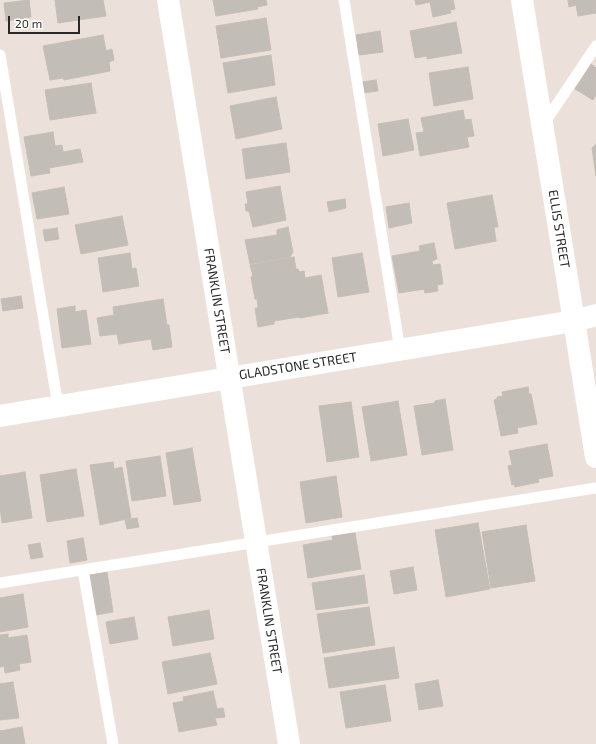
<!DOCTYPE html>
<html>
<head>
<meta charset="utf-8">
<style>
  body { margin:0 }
  #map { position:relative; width:596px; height:744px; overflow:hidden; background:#ebe1da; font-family:"Exo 2",sans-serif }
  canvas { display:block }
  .scale { position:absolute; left:8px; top:16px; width:72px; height:18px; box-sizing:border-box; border:2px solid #282828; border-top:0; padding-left:5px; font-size:12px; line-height:14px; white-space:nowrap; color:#282828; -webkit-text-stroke:3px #fff; paint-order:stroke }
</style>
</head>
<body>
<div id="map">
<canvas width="596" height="744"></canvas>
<div class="scale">20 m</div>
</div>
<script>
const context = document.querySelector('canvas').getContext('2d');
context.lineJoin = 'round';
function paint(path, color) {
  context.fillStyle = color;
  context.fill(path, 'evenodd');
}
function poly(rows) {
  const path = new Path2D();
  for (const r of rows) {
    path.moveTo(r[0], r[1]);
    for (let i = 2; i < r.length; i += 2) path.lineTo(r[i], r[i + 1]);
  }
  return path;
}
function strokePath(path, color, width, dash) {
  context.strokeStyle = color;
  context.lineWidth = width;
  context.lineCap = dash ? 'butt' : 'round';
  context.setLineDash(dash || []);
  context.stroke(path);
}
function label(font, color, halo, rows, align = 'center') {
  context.font = font + ' "Exo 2",sans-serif';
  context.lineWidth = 4;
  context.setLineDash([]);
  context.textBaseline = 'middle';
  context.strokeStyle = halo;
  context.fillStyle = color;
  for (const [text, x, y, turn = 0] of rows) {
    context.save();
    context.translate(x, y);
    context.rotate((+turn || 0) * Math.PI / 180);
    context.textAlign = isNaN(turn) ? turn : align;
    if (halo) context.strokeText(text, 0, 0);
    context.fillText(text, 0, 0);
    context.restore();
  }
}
const building = poly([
  [29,0,31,17,6,21,4,3,29,0],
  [55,0,103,0,106,16,58,23,55,0],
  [213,0,266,0,267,5,257,7,258,9,216,16,213,0],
  [415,0,453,0,455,9,450,10,451,13,433,17,430,2,416,5,415,0],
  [568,0,596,0,596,13,578,16,576,5,569,7,568,0],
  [266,18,271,50,221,58,216,26,266,18],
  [456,22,462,53,427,59,427,56,415,58,410,31,456,22],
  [380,31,383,52,359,55,356,35,380,31],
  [103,35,106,51,112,49,114,60,109,62,110,71,64,80,63,78,50,80,43,46,103,35],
  [271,55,275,85,228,93,223,63,271,55],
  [591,64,596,68,596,95,593,100,575,89,591,64],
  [468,67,473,99,434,106,429,73,468,67],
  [376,80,378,91,363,93,362,82,376,80],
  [91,83,96,113,50,120,45,90,91,83],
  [276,97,282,129,236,139,230,106,276,97],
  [463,110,465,120,471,119,474,136,467,137,469,147,420,156,416,133,424,132,421,118,463,110],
  [408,119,414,150,383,156,378,124,408,119],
  [53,132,55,146,62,145,63,152,80,149,83,162,49,168,50,173,31,176,24,137,53,132],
  [286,143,290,172,246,179,242,149,286,143],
  [596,144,596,176,592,148,596,144],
  [280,186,286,220,253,227,249,211,246,211,245,204,248,204,246,192,280,186],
  [64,187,69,214,37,219,32,193,64,187],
  [492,195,498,227,494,227,496,241,455,249,447,203,492,195],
  [345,199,346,208,329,212,327,202,345,199],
  [409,203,412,223,389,228,386,207,409,203],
  [122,216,128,245,81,254,75,225,122,216],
  [288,227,293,252,290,257,250,264,245,240,277,235,277,230,288,227],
  [57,228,59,239,45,241,43,230,57,228],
  [434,243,437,259,432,261,433,265,440,264,443,284,437,285,438,291,425,293,424,289,399,293,392,256,420,251,419,246,434,243],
  [130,253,132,269,136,268,139,286,103,292,98,258,130,253],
  [362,253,369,292,338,297,332,258,362,253],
  [294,257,296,269,298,269,299,272,304,271,305,278,321,275,328,313,300,318,299,317,274,321,274,324,258,327,255,308,258,308,257,299,255,299,251,277,253,276,250,265,294,257],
  [21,296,23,308,3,311,1,299,21,296],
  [163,299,167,325,169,325,172,347,153,350,151,339,119,344,117,334,100,336,97,318,114,315,113,307,163,299],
  [75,306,75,312,86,310,91,344,62,348,57,309,75,306],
  [528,387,529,394,531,394,537,424,517,428,518,433,501,436,494,400,497,399,497,397,503,396,502,392,528,387],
  [445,399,453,450,422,455,414,406,435,403,435,401,445,399],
  [398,401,407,455,371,461,362,407,398,401],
  [351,402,359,457,327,462,319,406,351,402],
  [547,444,553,476,538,479,539,482,515,487,514,484,512,485,508,466,512,465,509,451,547,444],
  [192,448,201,501,174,505,166,453,192,448],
  [160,456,166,496,132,501,126,461,160,456],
  [113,462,114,469,122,467,131,518,100,525,90,465,113,462],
  [76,469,84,516,47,522,40,475,76,469],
  [25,472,32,518,2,523,0,507,0,476,25,472],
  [336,476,342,517,306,523,300,482,336,476],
  [137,518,139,527,127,529,125,520,137,518],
  [478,523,490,589,446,597,435,530,478,523],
  [526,525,535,581,491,588,482,532,526,525],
  [355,533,361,569,308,578,303,545,333,540,332,536,355,533],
  [83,538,87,560,70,563,67,541,83,538],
  [40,543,43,557,31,559,28,545,40,543],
  [413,567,417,590,394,594,390,571,413,567],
  [107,572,113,612,96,615,90,575,107,572],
  [364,575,368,603,316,610,312,583,364,575],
  [23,594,28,627,0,632,0,598,23,594],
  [369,607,375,645,323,653,317,614,369,607],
  [209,610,214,639,173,646,168,617,209,610],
  [134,617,138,639,110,644,106,622,134,617],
  [8,634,8,638,27,635,31,662,19,664,20,670,5,673,4,666,0,667,0,635,8,634],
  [394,647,399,678,329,688,324,658,394,647],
  [210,653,217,684,168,694,162,662,210,653],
  [438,680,443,706,419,710,415,684,438,680],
  [13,682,19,718,0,720,0,684,13,682],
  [385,685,391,721,346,728,340,692,385,685],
  [213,691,217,709,223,708,225,717,215,718,217,725,179,732,173,703,184,701,183,697,213,691],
  [22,727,25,744,0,744,0,731,22,727]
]);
const lane = poly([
  [344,0,400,350],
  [0,55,58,406],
  [543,125,596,46],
  [83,570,113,744],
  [0,583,596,488]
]);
const street = poly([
  [168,0,289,744],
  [0,416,574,321]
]);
const secondary = poly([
  [522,0,596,457],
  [574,321,596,315]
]);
const streetNames = [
  ["ELLIS STREET",559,229,81],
  ["FRANKLIN STREET",217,301,81],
  ["GLADSTONE STREET",298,366,-9],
  ["FRANKLIN STREET",269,621,81]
];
paint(building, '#c2bdb6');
strokePath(building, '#c6bdb4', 1);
strokePath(lane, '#fff', 11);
strokePath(street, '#fff', 22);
strokePath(secondary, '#fff', 22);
label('13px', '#282828', '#fff', streetNames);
</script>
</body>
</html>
